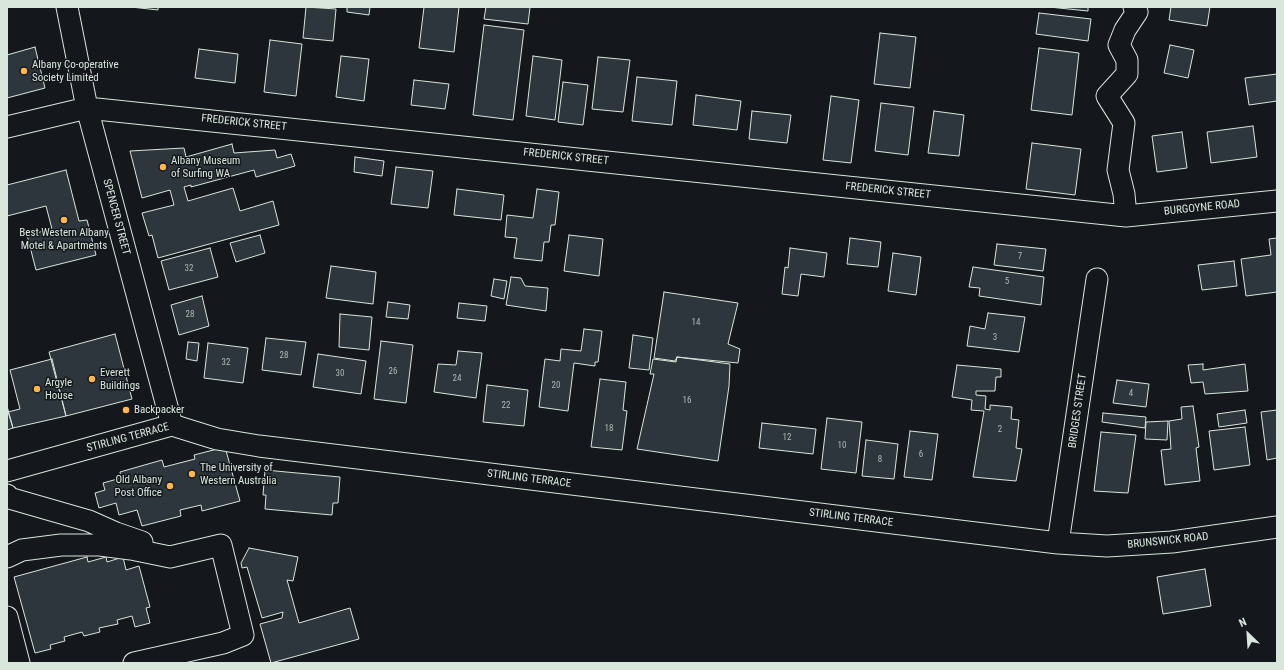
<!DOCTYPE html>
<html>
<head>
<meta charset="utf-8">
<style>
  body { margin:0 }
  #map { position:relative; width:1284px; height:670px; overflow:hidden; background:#14181c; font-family:"Roboto Condensed",sans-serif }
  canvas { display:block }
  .frame { position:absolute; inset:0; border:8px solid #d8e6dc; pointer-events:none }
  .north { position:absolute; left:1228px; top:614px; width:40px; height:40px; -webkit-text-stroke:3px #14181c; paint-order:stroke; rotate:335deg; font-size:11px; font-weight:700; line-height:16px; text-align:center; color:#d8e6dc }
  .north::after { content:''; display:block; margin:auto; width:14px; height:18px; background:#d8e6dc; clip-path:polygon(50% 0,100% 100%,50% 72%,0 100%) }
</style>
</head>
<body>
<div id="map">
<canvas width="1284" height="670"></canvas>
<div class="frame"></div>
<div class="north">N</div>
</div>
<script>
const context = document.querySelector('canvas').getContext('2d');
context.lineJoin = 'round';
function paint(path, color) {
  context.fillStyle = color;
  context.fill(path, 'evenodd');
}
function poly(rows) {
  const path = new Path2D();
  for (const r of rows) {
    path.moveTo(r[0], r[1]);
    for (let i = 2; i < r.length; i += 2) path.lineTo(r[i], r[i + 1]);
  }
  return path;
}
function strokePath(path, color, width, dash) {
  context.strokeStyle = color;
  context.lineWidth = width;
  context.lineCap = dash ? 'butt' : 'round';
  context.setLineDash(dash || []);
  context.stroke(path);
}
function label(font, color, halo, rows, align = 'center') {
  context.font = font + ' "Roboto Condensed",sans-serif';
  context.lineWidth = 3;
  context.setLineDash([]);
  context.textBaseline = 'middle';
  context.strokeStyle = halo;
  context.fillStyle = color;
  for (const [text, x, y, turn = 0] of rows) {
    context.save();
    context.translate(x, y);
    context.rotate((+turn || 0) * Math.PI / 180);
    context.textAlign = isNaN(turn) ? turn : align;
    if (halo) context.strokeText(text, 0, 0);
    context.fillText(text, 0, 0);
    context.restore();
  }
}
const building = poly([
  [131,7,158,7,158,10,131,7],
  [306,7,336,9,333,41,303,38,306,7],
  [347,7,370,7,369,15,347,12,347,7],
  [424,7,459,7,454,52,419,48,424,7],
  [486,7,530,7,528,24,484,19,486,7],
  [1049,7,1088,7,1088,11,1049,7],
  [1171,7,1210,7,1207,26,1169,20,1171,7],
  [1039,13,1091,19,1088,41,1036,34,1039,13],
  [484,25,524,30,513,120,473,115,484,25],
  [880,33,916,37,910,88,874,84,880,33],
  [270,40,302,44,296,96,264,92,270,40],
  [1170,45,1194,50,1188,78,1164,73,1170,45],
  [35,47,45,88,7,98,7,55,35,47],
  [1039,48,1079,53,1072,115,1031,110,1039,48],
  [199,49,238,54,235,83,195,78,199,49],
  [341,56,369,59,364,101,336,97,341,56],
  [533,56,562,60,555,120,526,116,533,56],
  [598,57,630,60,623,112,592,109,598,57],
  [1277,74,1277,101,1249,105,1245,78,1277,74],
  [637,77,677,81,672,125,632,121,637,77],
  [414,80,449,84,445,109,411,105,414,80],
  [563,82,588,85,583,125,558,122,563,82],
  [696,95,741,101,737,130,693,125,696,95],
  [831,96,859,100,851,163,823,160,831,96],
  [881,103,914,107,908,155,875,151,881,103],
  [752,111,791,115,787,143,749,139,752,111],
  [934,111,964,115,959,156,928,153,934,111],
  [1253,126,1257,157,1211,163,1207,132,1253,126],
  [1182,132,1187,168,1157,172,1152,136,1182,132],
  [1032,143,1081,149,1075,195,1026,189,1032,143],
  [232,144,234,153,275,150,277,158,291,154,295,166,256,177,254,170,191,187,191,185,184,187,188,201,233,188,240,211,273,201,279,225,158,258,152,235,149,236,142,213,174,205,170,190,142,198,130,151,184,148,186,157,232,144],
  [355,157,384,161,382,176,354,172,355,157],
  [396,167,433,171,428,208,391,204,396,167],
  [66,170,79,221,87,220,96,255,36,270,27,235,52,229,46,206,7,216,7,185,66,170],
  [457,189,504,195,501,220,454,215,457,189],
  [537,189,559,192,555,225,551,225,549,242,544,242,542,261,514,258,517,238,505,237,507,215,533,218,537,189],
  [260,235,265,253,236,262,230,243,260,235],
  [569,235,603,239,599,276,564,271,569,235],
  [850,238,881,242,878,267,847,264,850,238],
  [1277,238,1277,292,1246,296,1241,259,1271,255,1269,239,1277,238],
  [997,244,1046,249,1043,271,994,265,997,244],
  [210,248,218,277,169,290,161,261,210,248],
  [790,248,827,253,824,277,801,274,798,296,782,294,785,267,788,268,790,248],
  [893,253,921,257,916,295,888,291,893,253],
  [1234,261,1237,286,1202,290,1198,265,1234,261],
  [331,266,376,272,373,304,326,298,331,266],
  [973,267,1044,277,1041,305,979,296,980,288,969,287,973,267],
  [511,277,521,278,525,286,548,288,546,311,506,305,511,277],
  [494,279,507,281,504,299,491,296,494,279],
  [664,292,738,303,728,344,740,349,738,363,677,357,675,361,654,358,664,292],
  [202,296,209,326,179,335,171,305,202,296],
  [388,302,410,305,408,319,386,317,388,302],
  [459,303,487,306,485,321,457,318,459,303],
  [988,313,1025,317,1019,352,967,346,970,326,985,329,988,313],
  [340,314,372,317,369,350,339,347,340,314],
  [584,329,602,331,598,362,595,362,595,366,574,363,568,411,539,407,545,359,560,361,561,349,581,351,584,329],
  [115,334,132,399,66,416,49,352,115,334],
  [633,335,653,338,649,370,629,368,633,335],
  [266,338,306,342,301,375,262,370,266,338],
  [381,341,413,345,406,403,374,399,381,341],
  [188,342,199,343,197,361,186,359,188,342],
  [208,343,248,348,243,383,204,378,208,343],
  [458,351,482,353,476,398,434,392,438,364,456,365,458,351],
  [318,354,366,361,361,394,313,387,318,354],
  [677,357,730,364,729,386,718,461,637,449,654,374,650,374,653,359,676,362,677,357],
  [52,359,66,416,13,428,8,412,20,409,10,370,52,359],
  [1203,364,1203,370,1245,364,1248,391,1205,394,1203,382,1191,383,1188,365,1203,364],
  [957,365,1001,369,1001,377,996,377,995,391,976,391,976,395,986,396,985,409,990,410,990,405,1012,407,1011,419,1019,420,1016,448,1022,449,1016,481,973,477,984,411,971,410,972,400,952,397,957,365],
  [600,379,626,382,623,410,627,411,622,450,591,447,600,379],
  [1117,380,1149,384,1146,407,1113,403,1117,380],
  [487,385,528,390,524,426,483,422,487,385],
  [7,406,13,428,7,430,7,406],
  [1193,406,1199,447,1196,448,1200,481,1165,485,1161,450,1171,449,1169,421,1182,419,1181,407,1193,406],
  [1245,410,1247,423,1219,427,1217,414,1245,410],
  [1277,410,1277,458,1267,460,1261,412,1277,410],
  [1103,413,1146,417,1145,428,1102,422,1103,413],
  [827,418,862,422,856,473,821,469,827,418],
  [1168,421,1167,440,1145,439,1146,422,1168,421],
  [762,423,816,429,813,454,759,448,762,423],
  [1245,427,1250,465,1214,470,1209,431,1245,427],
  [910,431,938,434,932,480,904,477,910,431],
  [1101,432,1136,435,1128,493,1094,491,1101,432],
  [866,440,898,444,894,479,862,476,866,440],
  [225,447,240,501,202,511,201,505,180,510,181,516,142,526,137,510,119,515,116,503,99,508,95,493,105,490,103,483,121,478,120,472,162,460,164,467,195,459,194,455,225,447],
  [265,470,340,477,338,503,333,503,332,515,265,509,266,495,263,495,265,470],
  [249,548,298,557,293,581,287,580,299,623,350,608,359,639,271,663,260,624,282,618,283,612,262,618,247,567,242,568,241,563,249,548],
  [87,557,88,562,106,557,107,562,123,557,126,570,139,566,150,607,146,608,150,623,135,627,132,616,117,620,118,624,99,628,100,632,84,636,82,632,64,637,65,641,50,645,51,649,35,653,14,577,87,557],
  [1205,569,1211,606,1163,614,1157,577,1205,569]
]);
const minor = poly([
  [67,7,87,108,172,425],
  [7,127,87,108,1126,216,1277,201],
  [1126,216,1124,194,1118,170,1124,123,1107,96,1127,74,1127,60,1119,45,1125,30,1137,12,1134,7],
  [7,471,172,425,217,439,259,446,1058,543,1107,546,1172,542,1277,527],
  [7,495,9,498,89,521,116,533,142,542],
  [1058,543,1097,279],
  [7,557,22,550,61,545,100,545,131,549,170,557,221,545,243,635,223,643,134,663],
  [7,617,19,663]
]);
const markers = [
  [24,71,4,"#ffb74d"],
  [163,167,4,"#ffb74d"],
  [64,220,4,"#ffb74d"],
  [92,379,4,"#ffb74d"],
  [37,389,4,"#ffb74d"],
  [126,410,4,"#ffb74d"],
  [192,474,4,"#ffb74d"],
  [170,486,4,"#ffb74d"]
];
const numberNames = [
  ["7",1020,257],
  ["32",189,269],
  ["5",1007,282],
  ["28",190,315],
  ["14",696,323],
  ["3",995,338],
  ["28",284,356],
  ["32",226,363],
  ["26",393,372],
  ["30",340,374],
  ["24",457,379],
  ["20",556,386],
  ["4",1131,394],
  ["16",687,401],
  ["22",506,406],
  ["18",609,429],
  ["2",1000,430],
  ["12",787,438],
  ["10",842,446],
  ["6",921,455],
  ["8",880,460]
];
const poiNames = [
  ["Albany Co-operative",32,65],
  ["Society Limited",32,78],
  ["Albany Museum",171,161],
  ["of Surfing WA",171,174],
  ["Best Western Albany",64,233,"center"],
  ["Motel & Apartments",64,246,"center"],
  ["Everett",100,373],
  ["Buildings",100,386],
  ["Argyle",45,383],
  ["House",45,396],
  ["Backpacker",134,410],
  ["The University of",200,468],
  ["Western Australia",200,481],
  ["Old Albany",162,480,"right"],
  ["Post Office",162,493,"right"]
];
const streetNames = [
  ["FREDERICK STREET",244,123,6],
  ["FREDERICK STREET",566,157,6],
  ["FREDERICK STREET",888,191,6],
  ["BURGOYNE ROAD",1202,208,-6],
  ["SPENCER STREET",116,217,75],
  ["BRIDGES STREET",1078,411,-82],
  ["STIRLING TERRACE",128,438,-15],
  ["STIRLING TERRACE",529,479,7],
  ["STIRLING TERRACE",851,518,7],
  ["BRUNSWICK ROAD",1168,541,-6]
];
paint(building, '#2c363c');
strokePath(building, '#d8e6dc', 1);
strokePath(minor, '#d8e6dc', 23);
strokePath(minor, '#14181c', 21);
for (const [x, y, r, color] of markers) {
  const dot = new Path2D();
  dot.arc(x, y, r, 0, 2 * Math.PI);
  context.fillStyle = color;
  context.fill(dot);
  strokePath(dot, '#14181c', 1.5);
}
label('9px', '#adbab4', null, numberNames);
label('11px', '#d8e6dc', '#14181c', poiNames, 'left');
label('11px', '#d8e6dc', '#14181c', streetNames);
</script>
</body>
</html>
